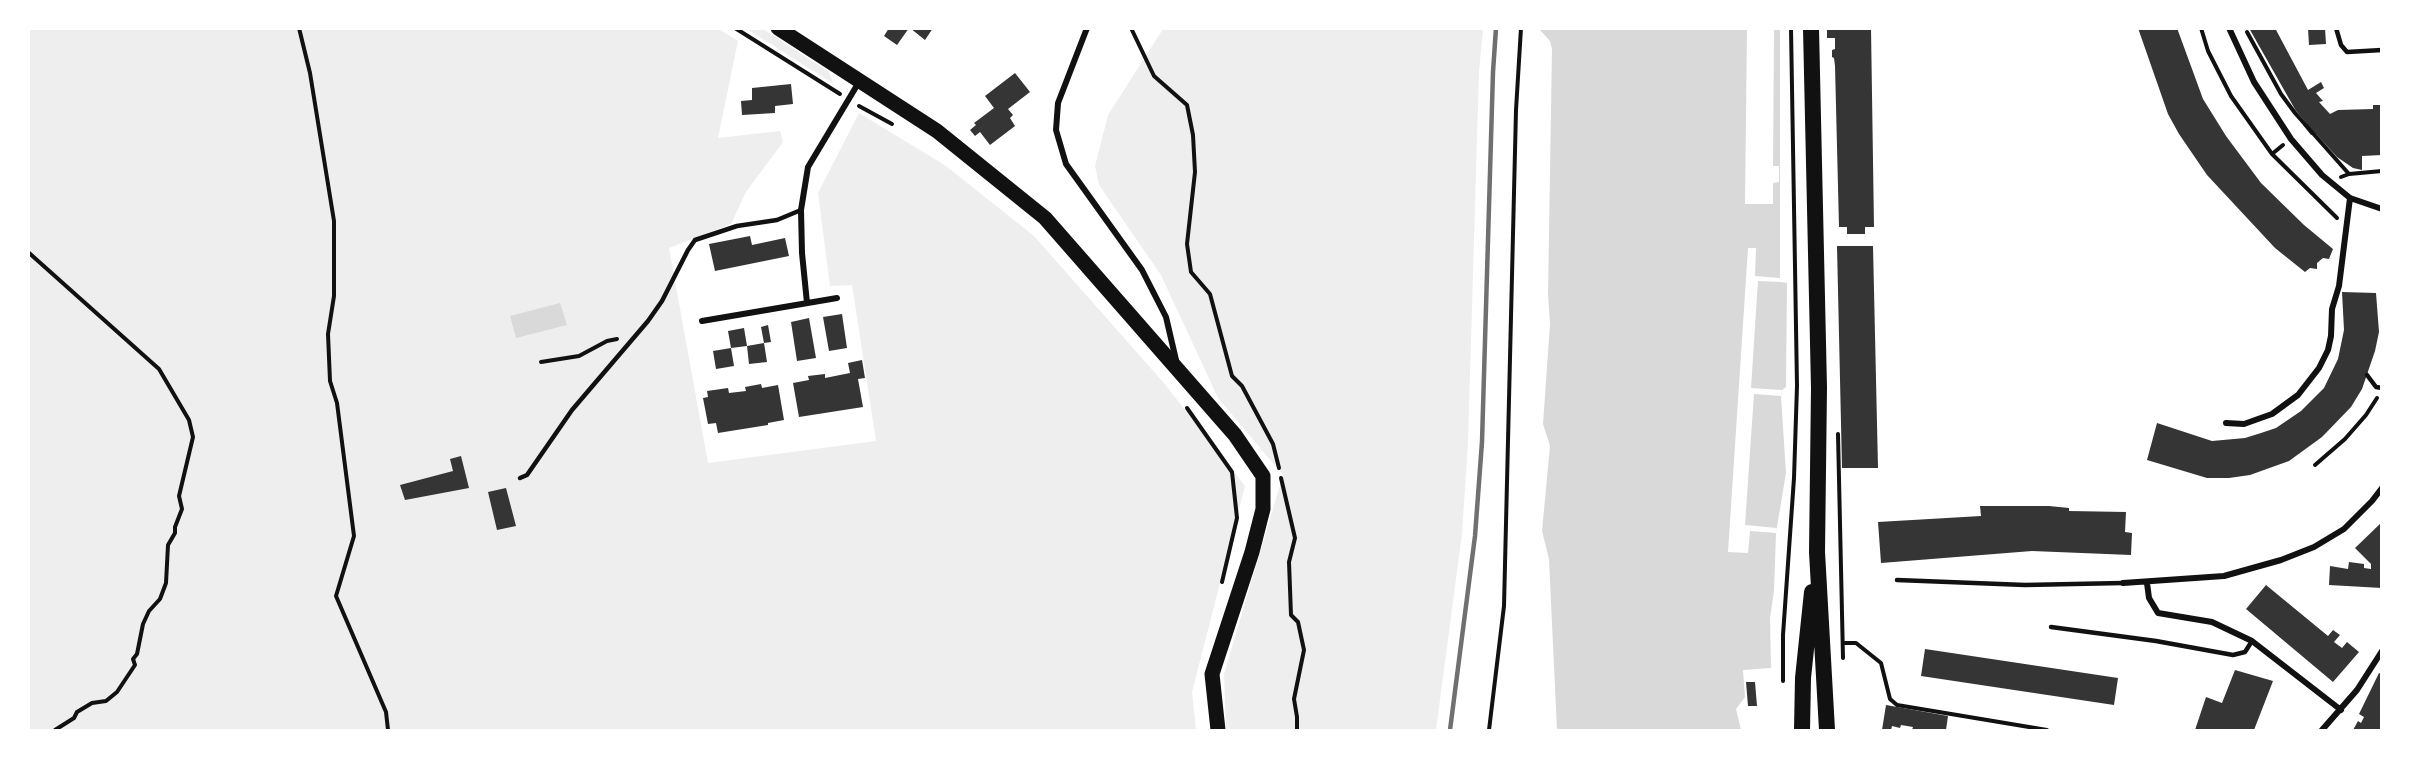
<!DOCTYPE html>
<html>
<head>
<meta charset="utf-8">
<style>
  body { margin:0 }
  #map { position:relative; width:2410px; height:759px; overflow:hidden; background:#fff; font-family:Ubuntu,sans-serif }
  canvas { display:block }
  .frame { position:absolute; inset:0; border:30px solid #fff; pointer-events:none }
</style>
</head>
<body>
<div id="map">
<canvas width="2410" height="759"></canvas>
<div class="frame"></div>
</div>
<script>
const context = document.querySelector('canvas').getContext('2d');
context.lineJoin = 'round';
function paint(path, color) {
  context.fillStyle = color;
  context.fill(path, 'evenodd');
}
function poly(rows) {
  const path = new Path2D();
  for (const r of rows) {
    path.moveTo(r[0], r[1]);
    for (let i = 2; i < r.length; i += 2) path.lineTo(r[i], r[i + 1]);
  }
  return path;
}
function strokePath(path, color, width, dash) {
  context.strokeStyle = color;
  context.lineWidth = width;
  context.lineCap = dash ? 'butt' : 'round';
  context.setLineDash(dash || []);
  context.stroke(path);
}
const green = poly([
  [717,28,738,41,718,138,780,131,783,142,746,192,731,224,669,248,708,463,876,441,852,285,830,286,818,193,859,113,946,166,1034,236,1163,382,1245,486,1192,692,1196,730,29,730,28,29],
  [747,29,763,29,829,72,833,82,824,78],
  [1163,29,1483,29,1479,71,1468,442,1462,534,1436,730,1226,730,1224,674,1283,475,1218,398,1161,275,1099,185,1095,166,1108,115]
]);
const water = poly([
  [1539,29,1780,29,1780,282,1787,283,1786,387,1782,390,1781,396,1786,473,1776,533,1774,591,1770,618,1771,668,1743,670,1745,697,1736,709,1741,730,1557,730,1549,559,1542,531,1550,446,1543,424,1550,324,1548,294,1552,49,1550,41],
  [560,303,567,325,516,338,510,316]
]);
const pier = poly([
  [1747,29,1774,29,1773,166,1779,166,1779,182,1773,183,1773,204,1745,204],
  [1748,248,1756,248,1755,276,1780,278,1780,282,1758,281,1751,388,1782,390,1781,396,1754,394,1745,525,1777,528,1776,533,1750,531,1748,553,1728,552]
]);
const building = poly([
  [889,28,909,28,897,45,884,36],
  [910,28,933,28,925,40],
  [1827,28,1871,28,1874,227,1865,227,1865,234,1847,234,1847,227,1839,227,1835,66,1834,58,1832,57,1832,50,1835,49,1835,38,1827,38],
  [2138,28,2177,28,2203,99,2226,136,2261,183,2304,225,2333,249,2329,259,2323,258,2317,263,2317,269,2310,268,2305,272,2275,248,2207,175,2179,134,2168,114],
  [2249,28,2275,28,2308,90,2321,82,2324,88,2316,93,2323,101,2319,102,2330,114,2338,110,2373,109,2373,105,2382,105,2382,155,2362,156,2362,170,2353,168,2337,157,2316,134,2311,135,2303,125,2307,124,2296,111],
  [2308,28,2325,28,2326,44,2309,45],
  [1015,73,1030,92,1008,109,1013,115,1010,118,1015,126,990,145,980,132,975,136,970,130,976,125,974,123,994,108,985,96],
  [791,84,793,104,775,106,775,113,742,115,741,101,752,100,752,88],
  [750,236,752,245,785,238,789,256,715,271,709,244],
  [1837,246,1873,246,1878,468,1842,468],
  [2342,292,2376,293,2379,332,2375,351,2362,389,2351,407,2322,437,2289,461,2250,475,2229,478,2207,478,2147,460,2157,423,2212,441,2245,438,2261,433,2276,428,2301,411,2324,388,2338,359,2344,330],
  [842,314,847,348,829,351,823,317],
  [809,318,816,358,797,361,791,322],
  [768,325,771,342,764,343,761,327],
  [744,328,747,346,764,343,767,362,749,364,747,346,731,348,728,331],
  [731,348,734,366,716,369,713,351],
  [862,360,865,378,858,379,863,407,799,417,793,383,809,380,808,376,825,374,825,378,850,373,848,363],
  [761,384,762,388,778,385,784,420,768,423,768,425,718,433,716,423,708,424,703,398,708,397,707,391,728,388,729,393,746,391,745,387],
  [461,456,469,488,405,500,400,485,453,471,450,459],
  [506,488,516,526,497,530,488,492],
  [1980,506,2049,506,2069,508,2069,511,2126,512,2125,532,2132,533,2131,555,2032,551,1881,563,1878,522,1981,516],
  [2382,522,2382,588,2329,585,2330,566,2348,569,2349,562,2364,564,2364,568,2371,569,2371,564,2355,548],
  [2266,585,2328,636,2333,630,2340,635,2334,642,2342,648,2347,642,2359,652,2333,682,2246,609],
  [1925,649,2118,678,2114,705,1921,676],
  [2235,670,2273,681,2254,730,2195,730,2206,697,2222,703],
  [2379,673,2382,674,2382,729,2381,730,2353,730,2358,721,2361,723,2364,717,2359,714],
  [1746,682,1755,682,1757,706,1748,706],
  [1886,705,1948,716,1946,730,1912,730,1913,727,1901,725,1900,728,1892,726,1891,730,1882,730]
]);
const path = poly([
  [299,28,310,73,334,221,334,296,328,334,330,381,337,403,354,536,336,596,386,712,388,730],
  [735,28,840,94],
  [1131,28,1154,76,1187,105,1193,135,1195,172,1187,244,1191,272,1210,294,1232,376,1242,386,1273,444,1279,468],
  [2201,28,2208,51,2231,96,2272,154,2337,218],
  [2247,32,2281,94,2295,113,2349,174],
  [859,106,892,124],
  [2272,154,2283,145],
  [2341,177,2349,174,2382,171],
  [28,252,159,369,189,420,193,437,179,496,182,509,175,527,175,533,168,545,166,583,160,599,149,611,143,624,137,654,133,659,135,665,117,692,106,701,92,703,77,712,74,718,55,730],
  [541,362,579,356,607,341,617,339],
  [1187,408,1232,472,1237,518,1222,582],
  [1838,434,1843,658],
  [2315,465,2345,439,2366,415,2377,398],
  [1281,478,1295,538,1289,562,1291,615,1298,622,1304,650,1294,699,1297,717,1297,730],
  [1843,643,1856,643,1881,663,1890,699,1897,705,2047,730],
  [1783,681,1783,635,1794,478,1797,386,1791,28],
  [1489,730,1504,606,1516,110,1521,28]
]);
const service = poly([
  [2336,28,2341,45,2347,52,2382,50],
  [2367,375,2376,387,2382,388],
  [520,478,527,475,572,410,648,321,662,301,688,250,695,240,737,226,777,220,801,210],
  [1897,580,2025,585,2123,583],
  [2051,627,2156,641,2233,655,2245,652,2252,641]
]);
const minor = poly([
  [1087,28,1058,103,1056,130,1066,164,1142,270,1166,317,1176,360],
  [2229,28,2254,82,2291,139,2322,175,2350,198,2382,209],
  [807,303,802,253,801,210,808,167,859,82],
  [702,321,837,298],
  [2226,423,2244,424,2272,414,2298,395,2319,368,2328,350,2331,336,2332,309,2339,286,2350,198],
  [2123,583,2224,576,2281,560,2314,547,2344,529,2372,501,2382,488],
  [2147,583,2149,598,2158,613,2212,622,2252,641,2341,710],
  [2322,730,2357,690,2382,651]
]);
const primary = poly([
  [778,28,937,131,1045,218,1235,435,1263,476,1263,509,1252,552,1212,674,1218,730]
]);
const trunk = poly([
  [1811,28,1819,388,1817,552,1827,730],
  [1802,730,1803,678,1812,592]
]);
const rail = poly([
  [1450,730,1475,536,1482,442,1493,72,1496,28]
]);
paint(green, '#eee');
paint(water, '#d9d9d9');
paint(pier, '#fff');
paint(building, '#353535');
strokePath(path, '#111', 4);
strokePath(service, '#111', 4.5);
strokePath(minor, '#111', 6);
strokePath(primary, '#111', 15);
strokePath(trunk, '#111', 16);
strokePath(rail, '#707070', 4.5);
</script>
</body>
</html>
